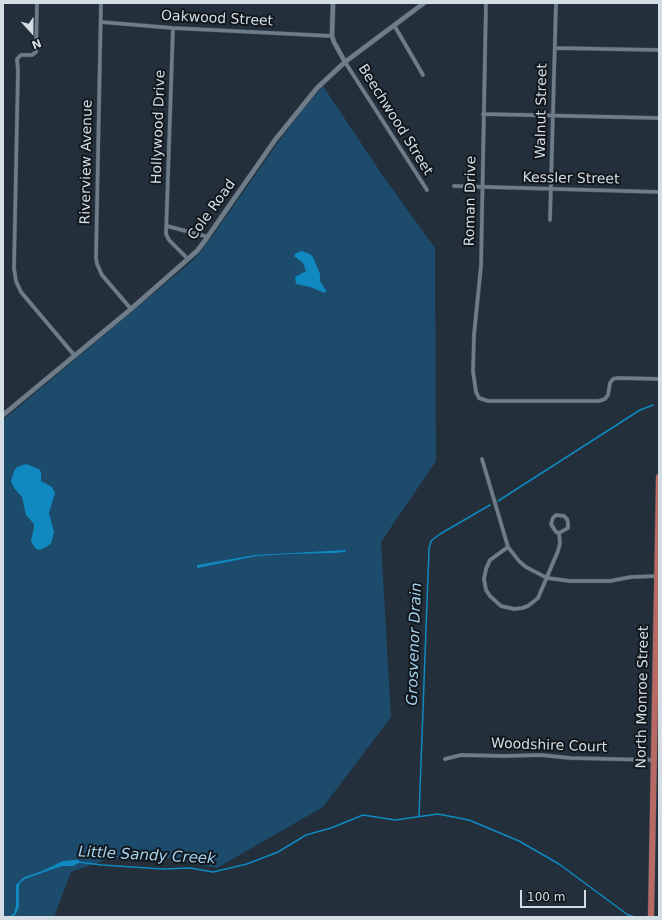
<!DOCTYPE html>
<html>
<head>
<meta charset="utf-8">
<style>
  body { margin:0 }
  #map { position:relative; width:662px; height:920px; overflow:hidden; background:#23303b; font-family:"DejaVu Sans",sans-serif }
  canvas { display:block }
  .frame { position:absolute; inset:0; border:4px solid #d4dde4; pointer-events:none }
  .north { position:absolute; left:12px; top:12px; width:40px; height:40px; -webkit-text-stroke:3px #11171c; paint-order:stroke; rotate:159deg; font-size:11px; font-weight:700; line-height:16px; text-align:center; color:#d4dde4 }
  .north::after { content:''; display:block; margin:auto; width:14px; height:18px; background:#d4dde4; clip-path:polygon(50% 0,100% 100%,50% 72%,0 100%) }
  .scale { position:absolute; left:520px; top:890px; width:66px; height:18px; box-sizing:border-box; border:2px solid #d4dde4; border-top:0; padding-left:5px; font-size:12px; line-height:14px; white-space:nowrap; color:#d4dde4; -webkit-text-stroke:3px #11171c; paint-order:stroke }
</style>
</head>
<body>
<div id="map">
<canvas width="662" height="920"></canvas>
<div class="frame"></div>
<div class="north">N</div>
<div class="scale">100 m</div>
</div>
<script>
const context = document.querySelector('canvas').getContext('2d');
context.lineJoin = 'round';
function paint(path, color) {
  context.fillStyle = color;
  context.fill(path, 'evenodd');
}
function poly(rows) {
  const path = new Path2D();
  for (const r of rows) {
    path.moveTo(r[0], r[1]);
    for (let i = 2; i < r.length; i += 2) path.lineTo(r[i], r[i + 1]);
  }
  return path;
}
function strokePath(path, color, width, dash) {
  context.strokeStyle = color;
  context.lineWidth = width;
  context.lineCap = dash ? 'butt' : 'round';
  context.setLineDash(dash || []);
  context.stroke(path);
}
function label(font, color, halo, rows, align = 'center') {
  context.font = font + ' "DejaVu Sans",sans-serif';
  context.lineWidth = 4;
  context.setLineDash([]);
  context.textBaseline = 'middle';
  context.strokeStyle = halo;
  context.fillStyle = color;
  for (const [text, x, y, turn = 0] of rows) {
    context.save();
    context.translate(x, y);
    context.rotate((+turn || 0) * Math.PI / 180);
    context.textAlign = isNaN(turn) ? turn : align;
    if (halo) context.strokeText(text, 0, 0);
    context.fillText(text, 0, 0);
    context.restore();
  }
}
const green = poly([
  [323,86,383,176,435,248,436,461,381,542,391,717,323,807,217,868,145,853,122,858,108,859,71,872,54,917,3,917,3,420,191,262,199,254,211,238,279,141,304,108]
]);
const water = poly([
  [302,251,310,254,313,257,320,274,320,281,326,291,325,293,310,287,296,284,295,277,306,271,303,263,294,256,296,253],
  [26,464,39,469,41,472,41,481,52,487,55,493,49,513,54,532,53,537,51,543,48,546,40,550,36,549,32,543,31,540,34,528,34,524,26,515,22,497,14,488,11,481,14,471,17,467],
  [346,550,345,552,334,553,288,554,257,556,197,568,197,565,255,555],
  [73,860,79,860,79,863,73,866,63,866,56,868,25,879,20,883,19,887,19,907,16,914,12,917,9,917,14,913,16,906,16,885,24,877,42,871,63,861]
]);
const stream = poly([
  [498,501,640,410,653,405],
  [419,816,429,549,431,541,440,534,490,505],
  [78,862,102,865,163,869,190,868,213,872,247,864,278,852,306,835,331,828,363,815,395,820,438,814,469,820,519,841,559,864,628,915,635,917]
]);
const minor = poly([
  [37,3,36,52,32,55,21,55,17,59,18,70,14,268,16,281,21,292,75,356],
  [101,3,96,258,97,264,102,275,131,309],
  [486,3,481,266,474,335,473,371,476,392,479,398,488,401,599,401,605,399,608,395,610,383,613,379,618,378,659,379],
  [101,22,173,28,332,36],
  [394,25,423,75],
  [173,28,166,234,169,240,188,259],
  [555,48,659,50],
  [345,62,427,190],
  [483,114,659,118],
  [454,186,659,192],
  [550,220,556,3],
  [167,226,208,237],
  [482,459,508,547,519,561,526,567,547,578,570,581,610,581,631,577,658,576],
  [508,547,490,560,486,569,484,579,486,590,490,596,501,606,514,609,522,608,528,606,538,598,558,551,560,543,559,533,568,528,568,523,567,519,564,516,556,515,553,518,551,524,556,532,559,533],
  [445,759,461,755,504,756,541,755,570,758,654,760]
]);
const tertiary = poly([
  [333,3,332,36,334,42,345,62],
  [3,415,131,309,197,251,204,242,275,140,317,88,345,62,424,3]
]);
const primary = poly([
  [651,917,659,477]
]);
const streetNames = [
  ["Oakwood Street",217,19,3],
  ["Walnut Street",542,111,-89],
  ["Beechwood Street",395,120,58],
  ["Hollywood Drive",159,127,-88],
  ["Riverview Avenue",87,162,-89],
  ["Kessler Street",571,179,1],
  ["Roman Drive",471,201,-89],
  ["Cole Road",212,210,-54],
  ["North Monroe Street",643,697,-89],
  ["Woodshire Court",549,746,2]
];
const waterNames = [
  ["Grosvenor Drain",415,644,-88],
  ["Little Sandy Creek",147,856,3]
];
paint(green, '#1c4b6c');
paint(water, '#1088c0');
strokePath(stream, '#1088c0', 1.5);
strokePath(minor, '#3f4b54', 4.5);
strokePath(tertiary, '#3f4b54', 5.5);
strokePath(primary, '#3f4b54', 7);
strokePath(minor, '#6e7d89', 3.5);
strokePath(tertiary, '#6e7d89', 4.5);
strokePath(primary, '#b76963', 6);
label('14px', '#d4dde4', '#11171c', streetNames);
label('italic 15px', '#a4d1ee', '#11171c', waterNames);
</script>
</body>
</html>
